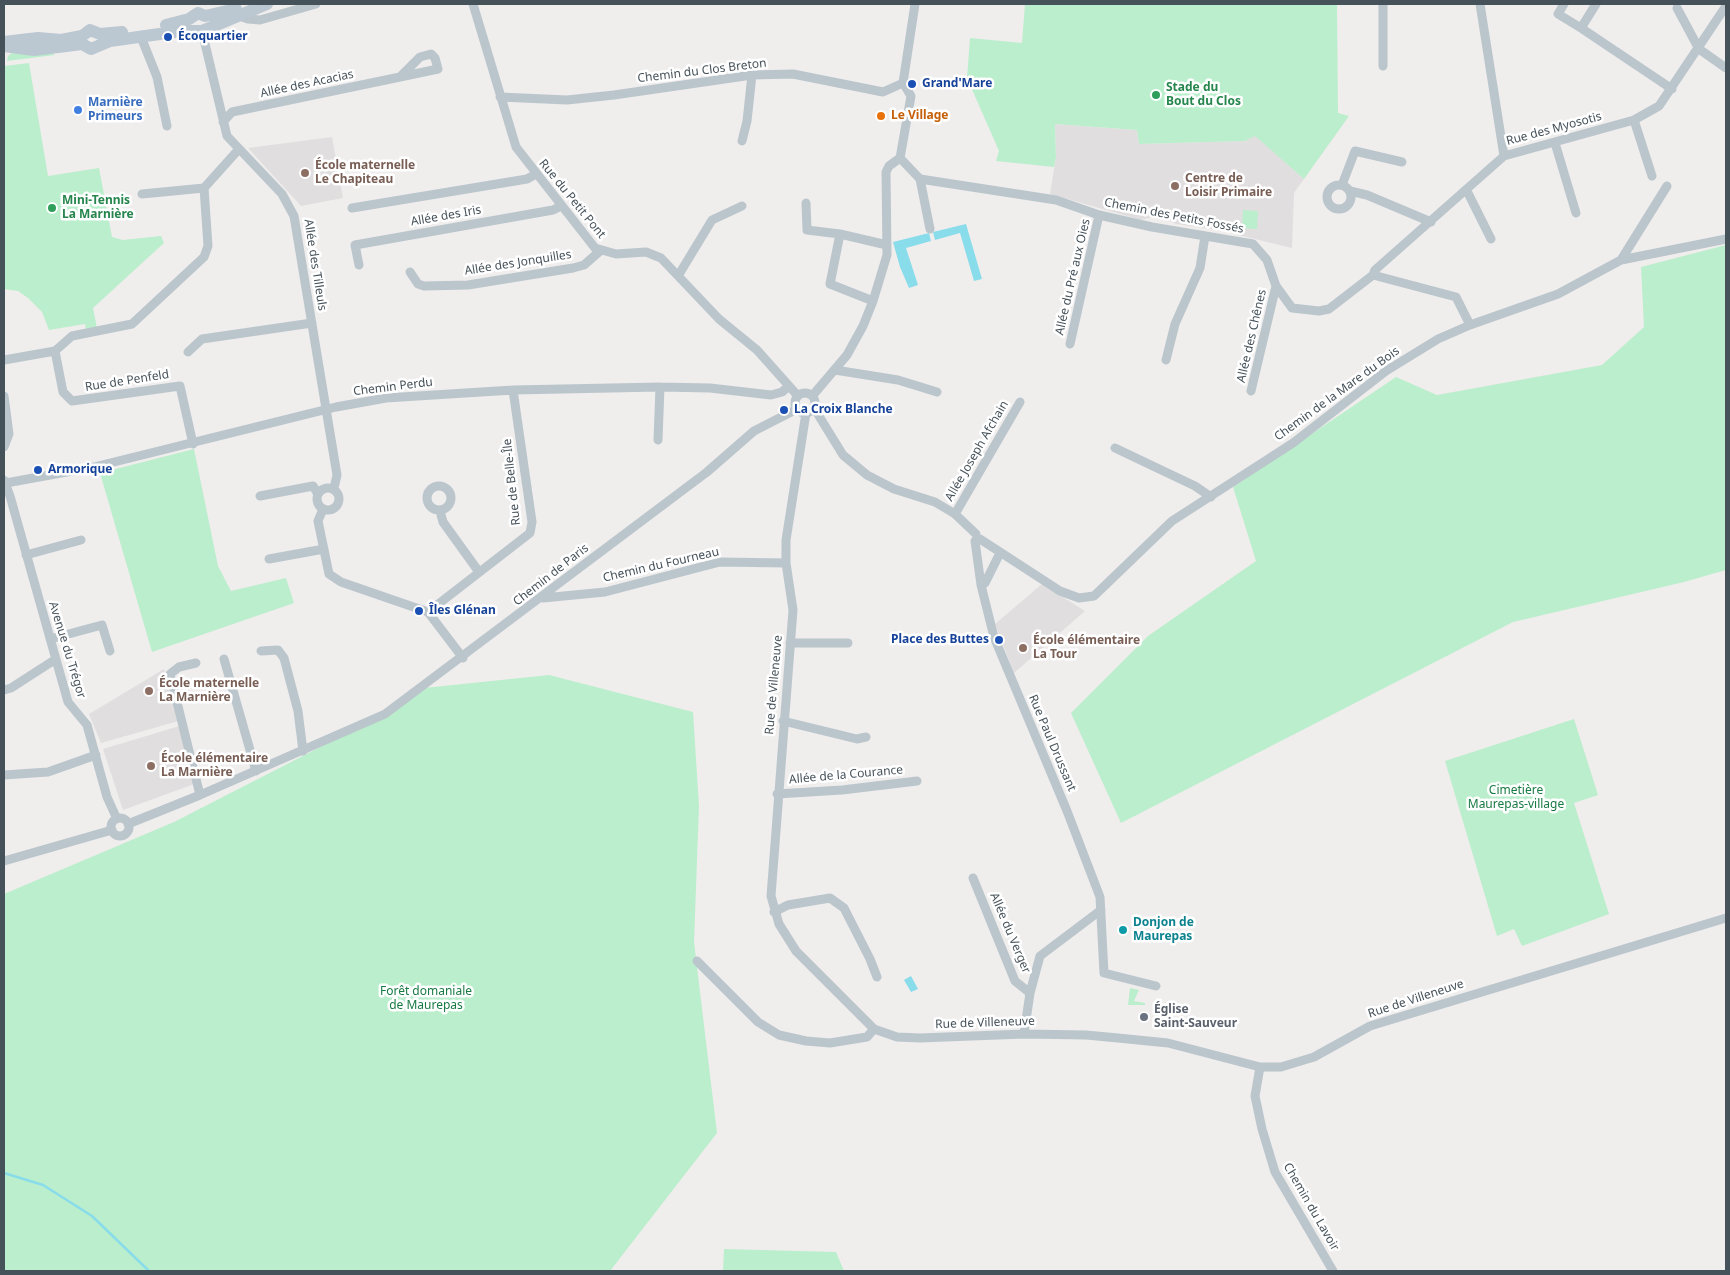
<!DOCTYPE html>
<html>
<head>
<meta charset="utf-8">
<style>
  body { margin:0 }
  #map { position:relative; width:1730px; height:1275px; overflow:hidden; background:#f0eded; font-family:"Noto Sans",sans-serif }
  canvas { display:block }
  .frame { position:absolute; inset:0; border:5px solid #46525a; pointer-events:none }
</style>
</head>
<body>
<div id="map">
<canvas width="1730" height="1275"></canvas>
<div class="frame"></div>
</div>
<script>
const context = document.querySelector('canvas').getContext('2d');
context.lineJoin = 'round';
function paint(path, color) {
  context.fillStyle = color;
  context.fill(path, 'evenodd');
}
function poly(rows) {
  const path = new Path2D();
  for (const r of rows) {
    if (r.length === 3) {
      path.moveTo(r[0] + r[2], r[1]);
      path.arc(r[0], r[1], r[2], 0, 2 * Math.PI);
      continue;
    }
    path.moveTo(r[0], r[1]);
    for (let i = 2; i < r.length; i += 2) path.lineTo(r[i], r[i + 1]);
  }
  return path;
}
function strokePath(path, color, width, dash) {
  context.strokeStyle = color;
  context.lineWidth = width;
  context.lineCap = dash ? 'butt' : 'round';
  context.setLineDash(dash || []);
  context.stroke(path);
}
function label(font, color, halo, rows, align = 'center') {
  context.font = font + ' "Noto Sans",sans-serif';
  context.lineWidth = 5;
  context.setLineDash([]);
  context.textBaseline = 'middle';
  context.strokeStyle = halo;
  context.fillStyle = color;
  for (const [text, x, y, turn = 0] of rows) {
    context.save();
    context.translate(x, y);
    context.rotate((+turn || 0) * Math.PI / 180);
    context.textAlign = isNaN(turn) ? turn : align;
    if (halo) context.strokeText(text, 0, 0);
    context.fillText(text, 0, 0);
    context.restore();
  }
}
const education = poly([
  [1055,124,1137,130,1139,144,1245,141,1255,135,1304,179,1294,193,1292,248,1238,235,1238,233,1176,224,1170,221,1162,209,1157,208,1152,217,1141,220,1050,194,1056,157],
  [332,137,343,198,301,206,248,148],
  [1042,584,1085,611,1014,673,995,624],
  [164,669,182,720,101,743,89,714],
  [183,725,197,783,123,810,103,749]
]);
const green = poly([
  [1025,4,1337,4,1338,113,1349,116,1304,179,1255,136,1245,141,1139,144,1137,130,1055,124,1056,157,1054,167,996,161,999,151,967,78,970,38,1022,43],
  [15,51,51,52,55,55,7,61,8,56],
  [29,63,48,176,99,168,112,237,123,240,161,236,164,243,93,308,97,328,86,330,85,324,49,330,42,312,28,298,18,291,4,289,4,66],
  [1243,210,1258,211,1257,229,1242,228],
  [1726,245,1726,570,1684,582,1513,622,1121,823,1071,713,1148,636,1256,561,1233,487,1396,377,1437,395,1602,365,1644,327,1641,267],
  [194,449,218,566,231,591,286,578,294,603,152,652,100,473],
  [549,675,693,712,699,806,694,942,717,1133,610,1271,4,1271,4,894,174,822,373,720,424,688],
  [1574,719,1598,795,1574,803,1609,914,1522,946,1514,929,1497,936,1445,761],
  [1130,988,1139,990,1134,1001,1145,1003,1145,1005,1128,1005],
  [724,1249,836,1252,844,1271,723,1271]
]);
const water = poly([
  [966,224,982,279,974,281,960,233,935,240,933,232],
  [929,233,931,241,906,248,918,285,909,288,900,267,893,242],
  [911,976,918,989,911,992,904,980]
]);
const stream = poly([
  [4,1173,43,1185,92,1216,149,1271]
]);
const street = poly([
  [473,4,516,147,595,248,616,254,646,252,661,258,719,319,757,350,798,396],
  [1383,4,1383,66],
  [1480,4,1504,156],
  [1564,4,1558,14,1581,28,1596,4],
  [1677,8,1699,49,1726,68],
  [239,16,248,19,260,20,316,4],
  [1581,28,1672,89],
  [202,31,227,136,282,194,294,216,337,475,334,488],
  [141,37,157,77,167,126],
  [903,83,915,4],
  [500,97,567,100,614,95,752,75,793,74,883,92,903,83],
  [1634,120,1652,176],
  [223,122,232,112,400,77,438,69,435,58,431,54,420,57,400,77],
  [742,141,747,121,752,75],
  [1555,143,1576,213],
  [900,158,920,179,1056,200,1099,215,1152,227,1253,244,1267,260,1276,286,1292,308,1319,311,1329,309,1373,275,1375,270,1504,156,1634,120,1659,106,1726,6],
  [900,158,911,96,903,83],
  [920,179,930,229],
  [1339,197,12],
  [1342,185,1355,151,1402,162],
  [1350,191,1367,195,1431,222],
  [1467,191,1491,239],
  [142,194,204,188],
  [806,203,807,230,840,234,887,245],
  [352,208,527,179,536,174],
  [840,234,830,284,873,301],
  [1621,260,1667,186],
  [359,265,355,245,553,210,561,206],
  [410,272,418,284,424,286,468,285,573,268,584,265,600,251],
  [1373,275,1456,297,1470,325],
  [678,276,712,220,742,206],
  [1070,344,1099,215],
  [55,351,63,392,72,401,180,386,193,444],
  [188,352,202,339,312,323],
  [4,360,55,351,72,336,132,324,204,257,208,246,204,188,239,149],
  [1166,360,1175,324,1200,268,1205,236],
  [835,370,898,380,937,392],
  [1251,391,1276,286],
  [805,403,10],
  [813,395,847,355,863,326,873,301,887,255,886,172,889,166,900,158],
  [4,396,9,434,4,447],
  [814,408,843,455,867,475,894,489,935,502,955,514,976,534],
  [806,413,786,540,786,563,793,610,771,896,779,924,796,951,874,1029,897,1037,920,1038,1024,1034,1086,1035,1118,1038,1168,1043,1260,1067,1281,1067,1314,1057,1370,1026,1726,918],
  [658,440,660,387],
  [1115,448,1195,486,1211,497],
  [4,480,10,496,68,702,87,725,107,797,117,819],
  [6,483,94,467,336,407,386,398,513,390,660,387,710,388,771,395,782,392,789,386],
  [439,498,12],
  [328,499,11],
  [260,496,313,486,318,494],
  [323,509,318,521,329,574,341,582,428,612,463,658],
  [440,511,443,522,479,572],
  [955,514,1020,402],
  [980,539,1060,591,1079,598,1094,596,1172,521,1293,443,1386,371,1438,339,1470,325,1558,294,1621,260,1726,239],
  [975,541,981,585,994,637,1067,811,1100,897,1104,973,1156,986],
  [26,555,81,540],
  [269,559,324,549],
  [981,585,985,583,1000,553],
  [543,598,605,592,720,562,786,563],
  [428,612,530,533,532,522,513,390],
  [50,639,102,625,110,651],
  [790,643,848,643],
  [261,651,278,650,284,658,298,711,303,751],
  [224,659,256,771],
  [196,663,179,667,170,674,200,795],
  [4,690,11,688,56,659],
  [783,721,857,739,866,737],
  [4,775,48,772,96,755],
  [777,794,842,790,917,781],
  [120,827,9],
  [128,824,200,795,385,714,707,472,754,431,797,409],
  [4,861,112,830],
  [973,878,1015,981,1030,993],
  [774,912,788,905,830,898,844,908,870,959,877,977],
  [697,961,758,1022,779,1035,806,1041,830,1043,867,1037,874,1029],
  [1024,1034,1030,993,1040,956,1101,910],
  [1260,1067,1255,1096,1262,1129,1275,1172,1333,1271]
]);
const secondary = poly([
  [166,25,189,19,198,13,205,16,236,9],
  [4,42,38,38,61,40,82,36,90,30,100,34,122,32],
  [4,46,34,50,82,44,91,49,110,41,181,31,202,31,267,4]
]);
const markers = [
  [168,37,5,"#1a4fb4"],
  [912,84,5,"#1a4fb4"],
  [1156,95,5,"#2e9e5b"],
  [78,110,5,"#3f7fe0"],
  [881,116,5,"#e8710a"],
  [305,173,5,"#8d6e63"],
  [1175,186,5,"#8d6e63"],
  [52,208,5,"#2e9e5b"],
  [784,410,5,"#1a4fb4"],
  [38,470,5,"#1a4fb4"],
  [419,611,5,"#1a4fb4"],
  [999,640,5,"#1a4fb4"],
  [1023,648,5,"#8d6e63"],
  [149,691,5,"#8d6e63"],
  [151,766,5,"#8d6e63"],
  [1123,930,5,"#0f9aa8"],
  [1144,1017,5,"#6b7280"]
];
const transitNames = [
  ["Écoquartier",178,37],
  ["Grand'Mare",922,84],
  ["La Croix Blanche",794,410],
  ["Armorique",48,470],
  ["Îles Glénan",429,611],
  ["Place des Buttes",989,640,"right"]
];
const streetNames = [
  ["Chemin du Clos Breton",702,71,-7],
  ["Allée des Acacias",307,84,-12],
  ["Rue des Myosotis",1554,129,-15],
  ["Rue du Petit Pont",572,199,51],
  ["Allée des Iris",446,216,-10],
  ["Chemin des Petits Fossés",1174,216,11],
  ["Allée des Jonquilles",518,263,-9],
  ["Allée des Tilleuls",315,265,81],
  ["Allée du Pré aux Oies",1073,277,-77],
  ["Allée des Chênes",1252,336,-77],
  ["Rue de Penfeld",127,381,-9],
  ["Chemin Perdu",393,387,-7],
  ["Chemin de la Mare du Bois",1337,394,-36],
  ["Allée Joseph Afchain",977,451,-60],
  ["Rue de Belle-Île",512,482,-96],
  ["Chemin du Fourneau",661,565,-13],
  ["Chemin de Paris",551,575,-38],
  ["Avenue du Trégor",67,650,73],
  ["Rue de Villeneuve",774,685,-85],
  ["Rue Paul Drussant",1052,743,67],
  ["Allée de la Courance",846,775,-5],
  ["Allée du Verger",1010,933,67],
  ["Rue de Villeneuve",1416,999,-18],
  ["Rue de Villeneuve",985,1023,-2],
  ["Chemin du Lavoir",1311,1207,60]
];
const leisureNames = [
  ["Stade du",1166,88],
  ["Bout du Clos",1166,102],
  ["Mini-Tennis",62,201],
  ["La Marnière",62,215]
];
const shopNames = [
  ["Marnière",88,103],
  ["Primeurs",88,117]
];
const foodNames = [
  ["Le Village",891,116]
];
const educationNames = [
  ["École maternelle",315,166],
  ["Le Chapiteau",315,180],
  ["Centre de",1185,179],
  ["Loisir Primaire",1185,193],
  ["École élémentaire",1033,641],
  ["La Tour",1033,655],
  ["École maternelle",159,684],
  ["La Marnière",159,698],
  ["École élémentaire",161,759],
  ["La Marnière",161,773]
];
const parkNames = [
  ["Cimetière",1516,791],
  ["Maurepas-village",1516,805],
  ["Forêt domaniale",426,992],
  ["de Maurepas",426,1006]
];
const cultureNames = [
  ["Donjon de",1133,923],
  ["Maurepas",1133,937]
];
const worshipNames = [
  ["Église",1154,1010],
  ["Saint-Sauveur",1154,1024]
];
paint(education, '#e1dedf');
paint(green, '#bec');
paint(water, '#89dcea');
strokePath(stream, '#89dcea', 2.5);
strokePath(street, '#bbc6cc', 9);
strokePath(secondary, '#bbc7d1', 12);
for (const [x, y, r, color] of markers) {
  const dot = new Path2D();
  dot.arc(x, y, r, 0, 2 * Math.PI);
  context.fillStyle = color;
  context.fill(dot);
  strokePath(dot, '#fff', 2);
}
label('bold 12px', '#164399', '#fff', transitNames, 'left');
label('12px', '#46525a', '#fff', streetNames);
label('bold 12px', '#27864d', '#fff', leisureNames, 'left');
label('bold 12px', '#366cbe', '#fff', shopNames, 'left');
label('bold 12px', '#c56008', '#fff', foodNames, 'left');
label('bold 12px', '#785e54', '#fff', educationNames, 'left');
label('12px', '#187a43', '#fff', parkNames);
label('bold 12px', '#0d838f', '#fff', cultureNames, 'left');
label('bold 12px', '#5b616d', '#fff', worshipNames, 'left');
</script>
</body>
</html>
